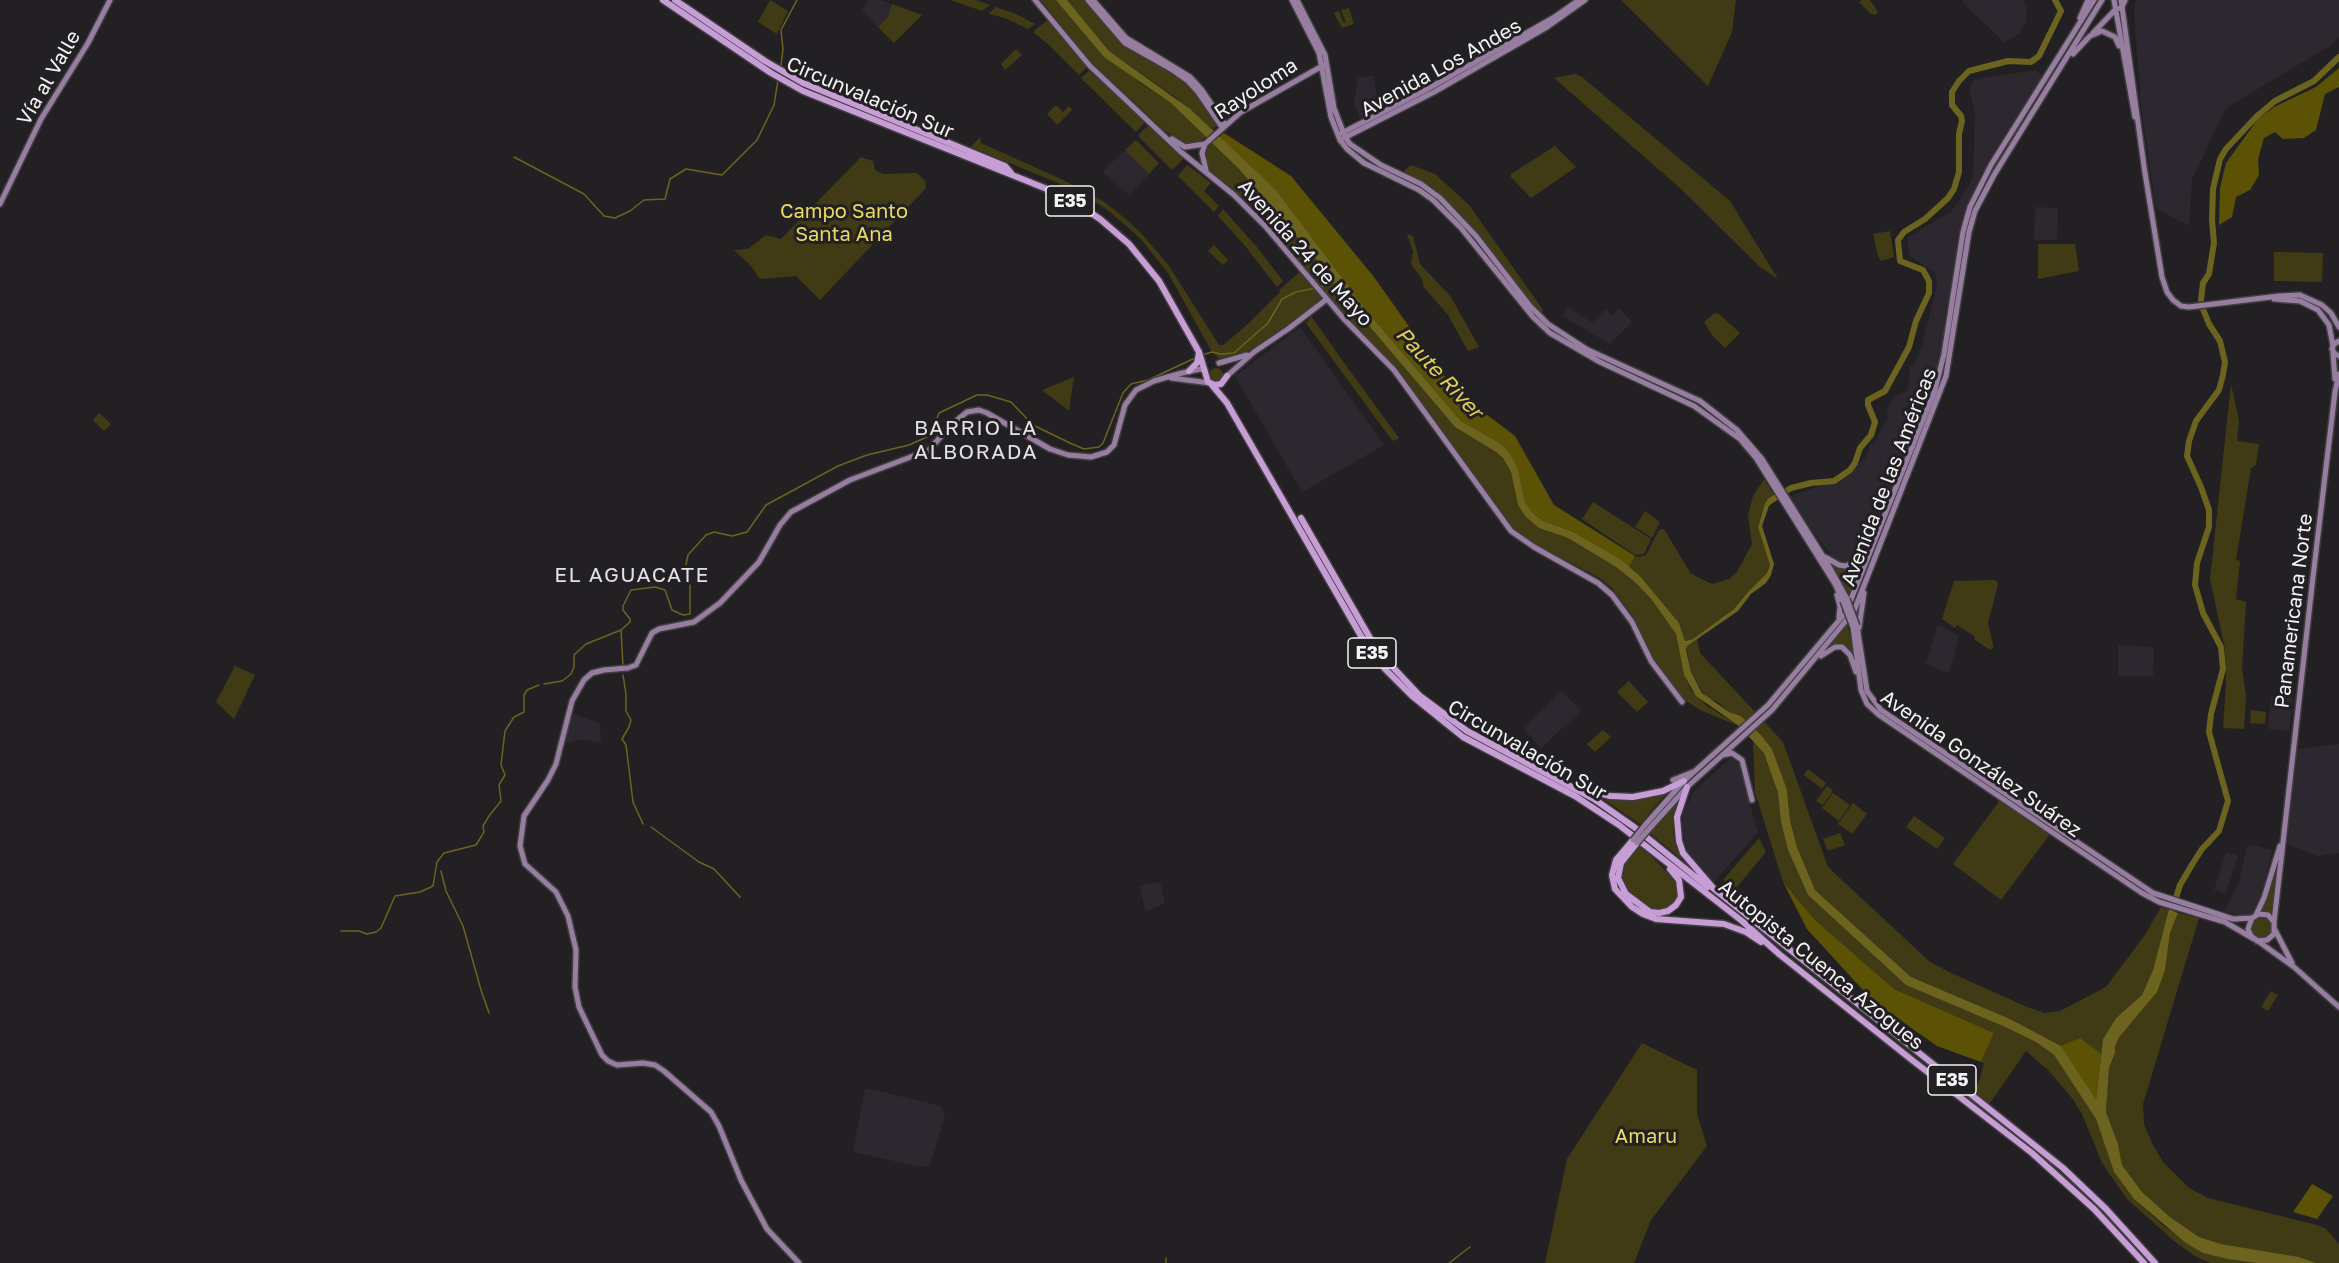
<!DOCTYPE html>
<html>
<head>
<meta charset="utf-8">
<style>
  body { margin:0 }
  canvas { display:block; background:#222023 }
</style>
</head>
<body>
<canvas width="2339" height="1263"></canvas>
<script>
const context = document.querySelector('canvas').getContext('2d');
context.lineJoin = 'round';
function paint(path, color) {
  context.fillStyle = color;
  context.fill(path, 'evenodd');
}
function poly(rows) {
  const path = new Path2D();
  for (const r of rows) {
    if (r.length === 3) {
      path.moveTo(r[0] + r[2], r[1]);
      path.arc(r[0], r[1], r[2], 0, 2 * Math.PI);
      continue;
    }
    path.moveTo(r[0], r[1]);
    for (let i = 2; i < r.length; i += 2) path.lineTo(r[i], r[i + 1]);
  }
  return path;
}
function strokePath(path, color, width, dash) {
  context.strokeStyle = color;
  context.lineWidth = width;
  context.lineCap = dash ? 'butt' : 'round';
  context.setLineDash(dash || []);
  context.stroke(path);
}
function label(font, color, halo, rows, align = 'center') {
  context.font = font + ' "Golos Text",sans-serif';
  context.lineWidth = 6;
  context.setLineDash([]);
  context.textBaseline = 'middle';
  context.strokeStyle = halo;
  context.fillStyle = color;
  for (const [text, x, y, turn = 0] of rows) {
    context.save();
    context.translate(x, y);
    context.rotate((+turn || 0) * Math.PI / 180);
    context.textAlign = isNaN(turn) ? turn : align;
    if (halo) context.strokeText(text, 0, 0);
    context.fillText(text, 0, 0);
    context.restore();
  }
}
const built = poly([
  [868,0,880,0,892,4,888,17,878,27,862,10],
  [1962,0,2023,0,2027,10,2026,22,2020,33,2004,42,1967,7],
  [2136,0,2339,0,2339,37,2333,44,2226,108,2192,179,2189,226,2156,208,2141,107,2134,12],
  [2036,70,2042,76,2024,109,1982,173,1966,208,1960,229,1941,356,1933,388,1883,510,1864,554,1859,560,1847,565,1835,561,1788,497,1847,476,1861,461,1866,458,1870,444,1873,444,1889,417,1887,413,1888,406,1895,396,1908,390,1910,366,1914,364,1922,346,1937,285,1935,273,1909,255,1907,238,1951,212,1966,191,1973,175,1975,113,1969,89,1975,79],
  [1374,75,1378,113,1360,119,1354,101,1358,78],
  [1125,150,1149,174,1129,195,1104,173,1104,170],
  [2035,207,2058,208,2057,240,2034,240],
  [1569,307,1592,323,1606,309,1612,316,1619,308,1632,322,1610,344,1562,316],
  [1300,327,1384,445,1302,492,1235,376],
  [1938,624,1959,636,1949,673,1926,664],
  [2118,645,2154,647,2153,676,2118,676],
  [1562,691,1581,711,1541,748,1523,728],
  [2271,696,2293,699,2289,731,2268,729],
  [573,714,600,723,601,743,580,739,568,743,565,742,569,716],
  [2339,744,2339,853,2322,855,2320,857,2288,844,2286,838,2296,749],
  [1732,757,1740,760,1746,792,1758,832,1714,882,1697,867,1688,852,1682,833,1683,814,1694,791],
  [2252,845,2272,850,2258,910,2249,917,2224,912,2239,883,2247,846],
  [2226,852,2238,856,2226,893,2214,890],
  [1160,882,1165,903,1146,912,1139,886],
  [865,1088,941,1106,945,1114,944,1119,930,1165,921,1167,853,1152]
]);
const green = poly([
  [770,0,788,11,777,34,758,22],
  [950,0,976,0,990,5,982,11],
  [1041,0,1056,0,1139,82,1171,103,1206,137,1198,143,1189,144,1181,142,1164,130,1083,54],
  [1067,0,1085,0,1128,48,1179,76,1196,91,1218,124,1212,131,1175,97,1109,51],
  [1621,0,1736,0,1732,32,1708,86],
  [1862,0,1870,0,1878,12,1875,15,1871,14,1859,2],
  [892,4,922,15,894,43,878,27,888,17],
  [995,7,1014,13,1035,24,1028,29,1005,18,989,14],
  [1349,8,1354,24,1342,28,1334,13,1339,11,1343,22,1346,23,1341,10],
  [1048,20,1087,67,1079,75,1048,44,1034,33,1036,29],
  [1016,49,1022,55,1005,70,1001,64],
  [1089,71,1145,120,1145,122,1136,132,1081,78],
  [1575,74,1582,77,1730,201,1778,279,1760,267,1680,188,1554,78],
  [1056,105,1063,112,1069,106,1072,110,1057,125,1047,114],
  [1149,125,1184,158,1172,170,1139,137,1139,134],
  [980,137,981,143,1061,179,1103,201,1127,220,1142,234,1169,266,1219,345,1223,345,1248,324,1280,292,1279,290,1301,271,1321,295,1320,300,1270,338,1234,359,1220,359,1212,352,1168,273,1140,238,1109,211,1080,192,971,147],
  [1136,140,1159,163,1149,174,1125,150],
  [1212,142,1239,169,1328,273,1365,321,1455,427,1496,452,1503,458,1511,472,1518,505,1539,528,1568,538,1616,567,1637,584,1652,600,1676,634,1684,675,1691,690,1707,706,1739,726,1700,710,1682,698,1652,656,1633,616,1612,588,1600,578,1541,547,1513,530,1431,414,1396,369,1348,319,1250,204,1210,171,1205,158,1206,150],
  [1555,146,1576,167,1531,198,1511,177,1511,174],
  [861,157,873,161,875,170,883,174,917,173,925,181,926,188,820,300,796,276,760,279,751,266,734,250,748,249,766,235,781,239],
  [1187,165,1211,183,1204,191,1219,206,1214,212,1178,176],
  [1411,165,1435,174,1469,205,1543,310,1540,314,1463,218,1426,185,1403,172],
  [1223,209,1256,246,1283,281,1278,286,1276,286,1246,247,1218,216],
  [1890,231,1894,257,1881,261,1878,256,1873,234],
  [1407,234,1413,236,1420,264,1451,297,1479,347,1468,351,1448,315,1423,286,1422,279,1411,264,1413,252],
  [2038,244,2075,244,2079,271,2038,279],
  [1214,245,1228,260,1223,265,1208,251],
  [2274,252,2323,253,2322,282,2274,281],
  [1715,313,1719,314,1740,333,1725,348,1712,335,1704,322],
  [1311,316,1350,371,1399,438,1394,441,1391,439,1306,323],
  [1216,375,7],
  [1074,377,1069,411,1042,390],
  [2231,384,2239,421,2237,441,2259,444,2256,465,2251,468,2236,560,2240,561,2236,599,2246,602,2242,668,2246,696,2244,729,2223,728,2226,683,2225,649,2210,579],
  [99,413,111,424,104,431,93,420],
  [1764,479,1774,495,1765,503,1758,526,1770,565,1767,573,1748,592,1734,609,1693,639,1685,641,1679,623,1640,576,1629,567,1635,556,1639,557,1646,555,1659,530,1664,529,1691,574,1712,584,1729,579,1737,572,1752,544,1748,515,1753,496],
  [1593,502,1651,539,1644,554,1635,555,1582,519],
  [1645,511,1660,522,1652,538,1635,527],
  [1862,562,1861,566,1850,597,1832,564,1848,569,1855,567],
  [1995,580,1998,584,1988,623,1993,644,1993,648,1990,650,1975,640,1974,636,1957,625,1955,628,1942,619,1954,581],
  [1847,623,1852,644,1854,658,1849,649,1839,644,1830,645],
  [1697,639,1700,653,1783,742,1828,867,1930,962,1951,973,2027,1007,2044,1013,2060,1011,2106,987,2145,935,2161,907,2169,909,2153,970,2142,995,2116,1018,2103,1039,2096,1101,2061,1046,2010,1019,1911,977,1815,890,1797,847,1790,820,1787,790,1760,734,1741,716,1729,712,1719,703,1705,696,1691,672,1686,645],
  [235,666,255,675,234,719,216,702],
  [1629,681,1648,702,1637,712,1617,692],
  [2251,710,2266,712,2265,724,2250,723],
  [1603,730,1611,737,1595,752,1587,744],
  [1753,739,1764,753,1769,766,1778,793,1781,822,1788,850,1808,895,1906,985,2005,1027,2036,1042,2054,1055,2096,1119,2114,1172,2134,1199,2164,1226,2203,1253,2257,1263,2210,1263,2195,1256,2174,1241,2127,1199,2102,1163,2082,1114,2072,1098,2049,1071,2026,1051,1988,1106,1972,1093,1980,1079,1984,1063,1981,1062,1994,1033,1894,989,1815,920,1783,882,1755,792],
  [1808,769,1826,783,1822,789,1804,775],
  [1827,786,1833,791,1823,805,1816,801],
  [1670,789,1640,824,1602,798,1626,801,1641,800],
  [1833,793,1850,805,1839,821,1822,808],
  [2000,800,2050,834,2001,900,1953,864],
  [1677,801,1673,832,1676,847,1684,861,1650,833],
  [1853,803,1867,814,1852,834,1838,824],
  [1914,816,1945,838,1937,849,1906,827],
  [1840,833,1845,845,1828,851,1823,839],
  [1759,838,1766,852,1736,888,1732,889,1723,880],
  [1640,845,1677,882,1678,890,1677,900,1674,905,1663,910,1651,910,1628,892,1621,880,1620,873,1625,861],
  [2278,860,2273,906,2273,915,2261,912],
  [2178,913,2199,918,2143,1104,2144,1124,2152,1143,2163,1162,2189,1188,2208,1198,2317,1225,2326,1229,2339,1244,2339,1263,2316,1263,2299,1257,2221,1244,2199,1237,2170,1217,2142,1192,2122,1165,2118,1144,2106,1112,2109,1068,2115,1053,2115,1046,2120,1036,2165,970,2170,933],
  [2262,928,10],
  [2271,991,2278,995,2268,1011,2261,1007],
  [1642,1043,1697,1070,1697,1114,1707,1146,1651,1220,1634,1263,1545,1263,1567,1159]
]);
const forest = poly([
  [2339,68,2339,87,2325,94,2316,130,2304,138,2283,139,2275,132,2264,138,2258,159,2259,175,2250,190,2236,197,2232,217,2219,225,2220,188,2226,163,2258,119,2274,107,2316,87],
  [1224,133,1291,176,1374,277,1454,390,1515,436,1554,505,1635,556,1629,567,1571,531,1543,521,1532,512,1525,502,1518,470,1510,453,1500,443,1461,421,1371,316,1277,191,1218,138],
  [1783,882,1815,920,1894,989,1994,1033,1981,1062,1937,1046,1873,1001,1807,929],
  [2080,1038,2101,1054,2096,1101,2061,1046],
  [2312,1184,2333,1196,2317,1219,2293,1212]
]);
const water = poly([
  [1056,0,1067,0,1109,51,1190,109,1277,191,1371,316,1461,421,1500,443,1510,453,1518,469,1525,502,1532,512,1543,521,1571,531,1592,543,1621,560,1640,576,1679,623,1685,641,1693,639,1734,609,1748,592,1767,573,1770,565,1758,527,1765,503,1774,495,1777,499,1769,506,1762,526,1774,564,1771,575,1766,583,1751,594,1738,611,1687,646,1686,650,1691,672,1702,693,1729,712,1741,716,1760,734,1772,749,1787,790,1790,820,1797,847,1815,890,1911,977,2010,1019,2061,1046,2096,1100,2103,1039,2116,1018,2142,995,2153,970,2169,909,2178,913,2170,933,2165,970,2157,992,2120,1036,2115,1046,2115,1053,2109,1068,2106,1112,2118,1144,2122,1165,2142,1192,2170,1217,2199,1237,2221,1244,2299,1257,2316,1263,2257,1263,2228,1259,2203,1253,2186,1243,2134,1199,2114,1172,2096,1119,2054,1055,2036,1042,2005,1027,1906,985,1808,895,1788,850,1781,822,1778,793,1764,753,1739,726,1696,696,1684,675,1676,634,1652,600,1637,584,1616,567,1568,538,1539,528,1526,517,1518,505,1511,472,1503,458,1496,452,1455,427,1365,321,1328,273,1239,169,1171,103,1104,57]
]);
const stream = poly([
  [781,66,783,49,781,30,797,0],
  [514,157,584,194,604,216,615,218,630,211,644,200,665,199,670,179,686,169,722,175,757,140,774,105,778,80],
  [1320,287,1336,282],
  [1202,355,1212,352,1221,354,1234,353,1268,323,1282,299,1296,292,1315,288],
  [623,666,621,630,630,622,630,619,623,610,623,606,631,590,655,587,665,590,672,610,683,615,690,614,690,582,685,569,688,555,706,535,714,532,732,536,747,532,766,505,838,466,867,455,909,445,927,437,932,431,939,413,977,395,987,395,1011,402,1033,425,1072,444,1084,449,1099,447,1103,443,1123,393,1131,384,1148,380,1195,358],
  [623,675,626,694,626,711,631,720,629,727,622,739,626,745,633,802,643,824],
  [544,684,562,681,571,674,574,667,574,655,586,644,621,630],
  [651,827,699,862,714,869,740,897],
  [441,871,446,891,463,926,481,990,489,1013],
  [341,931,359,931,367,934,376,932,381,928,395,896,420,892,433,886,437,862,444,853,476,845,484,832,483,826,489,816,501,801,499,785,505,775,501,765,505,731,514,717,524,712,524,695,527,690,539,685],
  [1166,1263,1166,1258],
  [1449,1263,1470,1247]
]);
const river = poly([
  [2201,300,2203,283,2209,274,2214,243,2212,220,2213,189,2220,159,2226,149,2257,116,2275,101,2314,81,2339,57],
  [1770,501,1791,488,1811,483,1834,481,1840,477,1850,470,1855,463,1860,448,1871,435,1875,422,1868,405,1868,400,1885,391,1909,347,1916,321,1929,293,1929,281,1923,270,1900,261,1898,240,1904,232,1925,219,1948,198,1954,189,1959,172,1959,134,1962,121,1961,116,1952,105,1952,92,1959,81,1969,71,2008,61,2031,62,2039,56,2061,11,2055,0],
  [2174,904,2180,885,2193,863,2202,849,2219,831,2228,801,2209,732,2211,714,2223,669,2221,647,2203,613,2195,585,2197,563,2209,527,2209,510,2201,487,2187,456,2189,441,2196,421,2219,390,2223,375,2225,362,2220,341,2209,324,2203,309]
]);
const major = poly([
  [1035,0,1090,66,1181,152,1234,195,1265,226,1344,319,1394,370,1511,531,1534,547,1598,583,1612,595,1632,622,1651,661,1682,702],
  [1088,0,1125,43,1171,69,1188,81,1198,92,1222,127],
  [1093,0,1126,38,1190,77,1201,89,1225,124],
  [1292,0,1319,53,1331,117,1340,140,1347,149,1364,163,1419,190,1433,200,1461,228,1533,317,1550,333,1600,362,1694,406,1740,439,1756,458,1835,584,1843,601],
  [1297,0,1325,55,1334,108,1345,137,1350,144,1381,165,1421,184,1440,198,1476,236,1530,306,1548,324,1588,350,1700,401,1737,430,1762,459,1826,561,1847,599],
  [2114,0,2135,117],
  [2121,0,2145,173,2162,277,2167,292,2173,300,2181,306,2189,307,2279,296,2300,295,2322,305,2331,313,2339,327],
  [2080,18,2088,0],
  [2093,33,2115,10,2122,7,2125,0],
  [2073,54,2090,36,2102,31,2115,37,2119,46],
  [1342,133,1424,91,1553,18,1579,0],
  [1344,138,1434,92,1547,27,1585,0],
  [1172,139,1185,147,1205,144,1241,112,1324,65],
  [1205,144,1202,153,1206,170],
  [0,204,41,119,88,43,110,0],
  [2274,299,2300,301,2318,310,2329,325,2333,346],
  [2339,341,2334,344,2332,349,2335,354,2339,356],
  [2333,353,2335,379],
  [1219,363,1247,355],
  [1227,376,1254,352,1288,329,1327,299],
  [1171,378,1210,383],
  [1825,557,1839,565,1845,566,1858,562,1869,553],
  [1837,595,1840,606,1839,618],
  [1857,626,1867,691,1881,710,2153,893,2233,919,2252,918],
  [1853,627,1861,690,1867,704,1879,715,2142,893,2159,902,2225,922,2254,939],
  [1859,628,1864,593],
  [1821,656,1835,647,1842,647,1850,655,1856,672],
  [1723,755,1732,753,1742,760,1752,800],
  [1673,780,1693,772],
  [1645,825,1684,781,1768,705,1846,612,1935,390,1944,354,1963,232,1970,207,1991,165,2094,0],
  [1649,829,1687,787,1772,710,1854,611,1946,376,1969,232,1975,211,1994,175,2102,0],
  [2256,915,2264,898,2280,846],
  [2274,922,2313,577,2335,392,2339,374],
  [2275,930,2292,963],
  [2257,941,2267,940,2274,934,2274,922,2268,915,2259,914,2252,918,2248,929,2251,936,2294,967,2339,1007],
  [799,1263,767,1229,741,1180,719,1126,711,1112,664,1071,655,1065,643,1063,617,1065,608,1061,602,1055,579,1007,575,987,576,950,568,916,556,892,525,864,520,846,524,816,548,780,556,764,572,701,584,680,592,673,604,670,628,668,636,665,652,633,659,629,694,622,720,603,759,562,780,525,791,512,850,480,929,450,951,425,967,412,979,410,987,413,1050,449,1068,455,1091,457,1107,452,1114,445,1125,405,1136,390,1154,381,1178,374,1200,369,1205,370]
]);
const highway = poly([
  [663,0,771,73,803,91,1047,189,1079,205,1100,219,1129,244,1159,281,1199,352,1208,382,1215,385,1221,384,1227,376],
  [675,0,765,61,803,83,1005,166,1011,173],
  [1189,371,1197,363,1199,353],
  [1212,385,1227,403,1361,636,1385,669,1412,696,1463,737,1575,796,1619,825,1742,921,1779,954,1912,1060,2032,1153,2094,1209,2144,1263],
  [1301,518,1370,638,1388,662,1420,696,1467,731,1594,799,1634,827,1708,887],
  [1687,787,1677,817,1679,841,1683,853,1714,889,2063,1168,2106,1209,2155,1263],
  [1580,788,1610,796,1633,797,1663,791,1684,781],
  [1633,840,1616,860,1612,875,1615,889,1632,907,1643,914,1656,919,1724,924,1746,932,1761,942],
  [1637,843,1621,863,1618,878,1626,894,1650,912,1659,913,1668,911,1676,905,1681,897,1679,880,1670,869]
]);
const majorBridge = poly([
  [1847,599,1857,626],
  [1843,601,1853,627],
  [1633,840,1645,825],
  [1637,843,1649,829]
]);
const shields = [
  [1070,201,48],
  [1372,653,48],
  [1952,1080,48]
];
const shieldNames = [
  ["E35",1070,201],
  ["E35",1372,653],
  ["E35",1952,1080]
];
const streetNames = [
  ["Avenida Los Andes",1441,68,-29],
  ["Vía al Valle",49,78,-60],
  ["Rayoloma",1256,89,-33],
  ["Circunvalación Sur",870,98,23],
  ["Avenida 24 de Mayo",1305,253,48],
  ["Avenida de las Américas",1889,477,-69],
  ["Panamericana Norte",2294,611,-83],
  ["Circunvalación Sur",1527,750,30],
  ["Avenida González Suárez",1981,764,35],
  ["Autopista Cuenca Azogues",1821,965,39]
];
const parkNames = [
  ["Campo Santo",844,212],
  ["Santa Ana",844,235],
  ["Amaru",1646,1137]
];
const waterNames = [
  ["Paute River",1439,373,47]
];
const neighbourhoodNames = [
  ["BARRIO LA",976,428],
  ["ALBORADA",976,452],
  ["EL AGUACATE",632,575]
];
paint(built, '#2d272f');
paint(green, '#403b14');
paint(forest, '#5b5206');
paint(water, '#6c631f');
strokePath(stream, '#6c631f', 1.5);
strokePath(river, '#6c631f', 6);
strokePath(major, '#3f3d3f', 8);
strokePath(highway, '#3f3d3f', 9);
strokePath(major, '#977da0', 5);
strokePath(highway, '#c79dd6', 6);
strokePath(majorBridge, '#3f3d3f', 8, []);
strokePath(majorBridge, '#977da0', 5);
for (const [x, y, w] of shields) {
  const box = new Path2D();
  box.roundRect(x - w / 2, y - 15, w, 30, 4.5);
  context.fillStyle = '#222023';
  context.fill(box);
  strokePath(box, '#f3f2f4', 1.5);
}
label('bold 18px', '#f3f2f4', null, shieldNames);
label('20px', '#f3f2f4', '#222023', streetNames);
label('20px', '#eada64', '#222023', parkNames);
label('italic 21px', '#e0d059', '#222023', waterNames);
context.letterSpacing = '1.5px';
label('21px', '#e4e1e5', '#222023', neighbourhoodNames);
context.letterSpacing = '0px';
</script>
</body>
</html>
